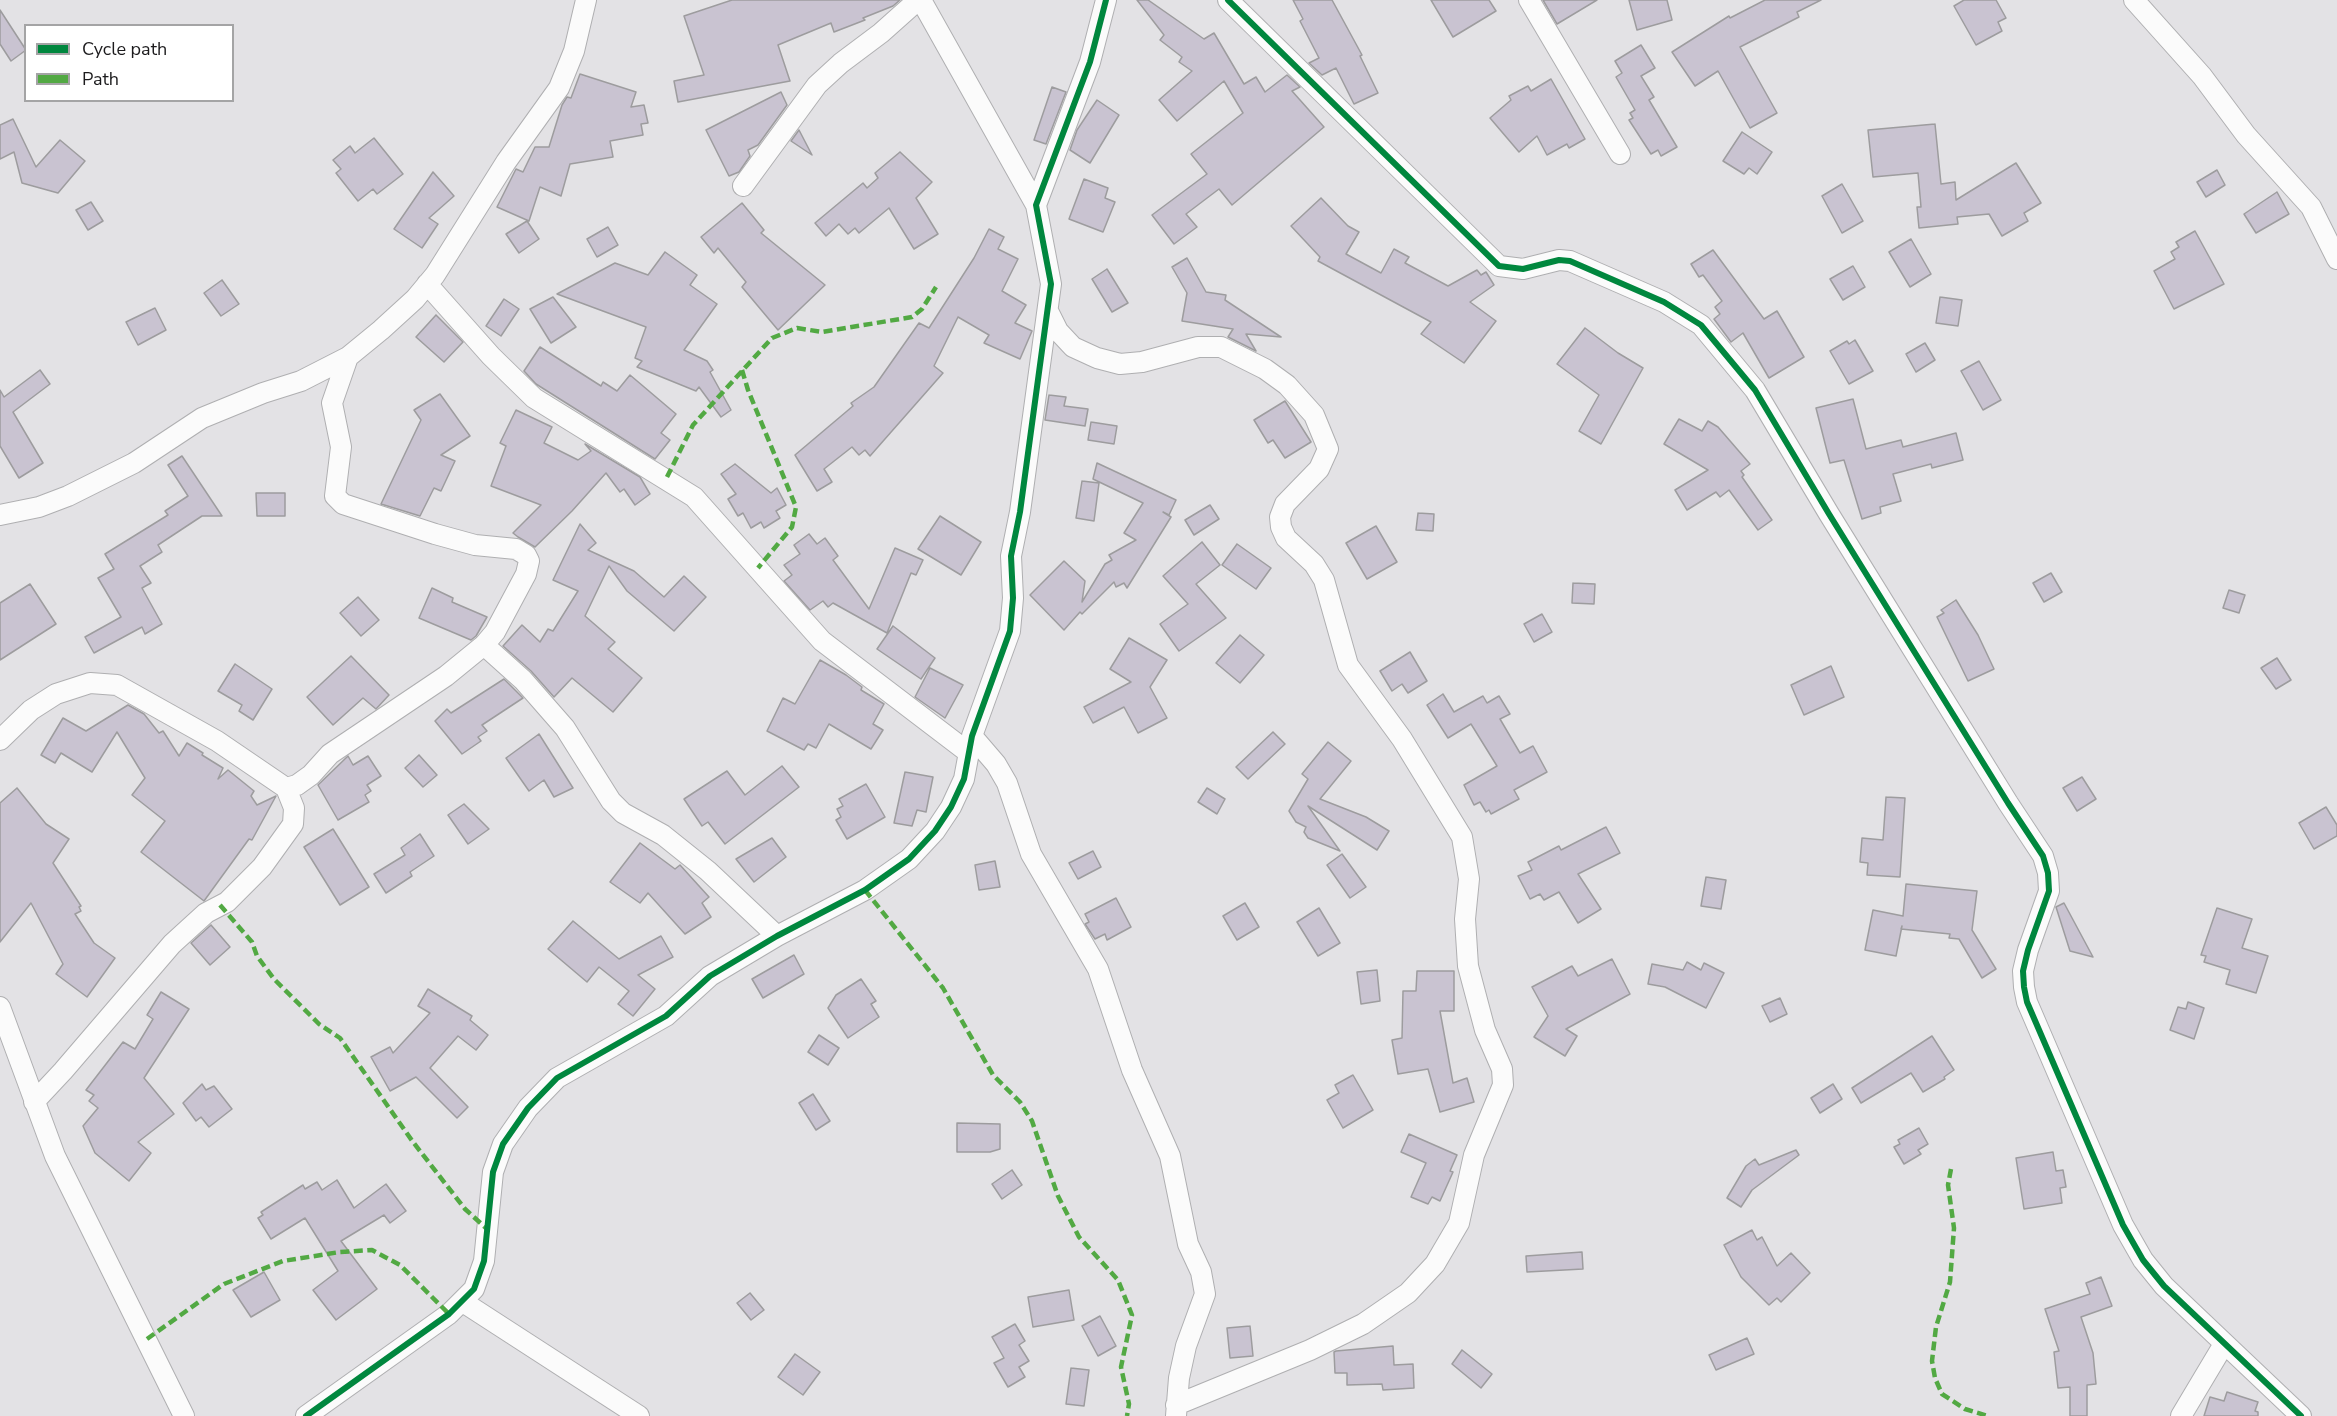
<!DOCTYPE html>
<html>
<head>
<meta charset="utf-8">
<style>
  body { margin:0 }
  #map { position:relative; width:2337px; height:1416px; overflow:hidden; background:#e3e2e5; font-family:"Nunito Sans",sans-serif }
  canvas { display:block }
  .legend { position:absolute; left:24px; top:24px; width:210px; height:78px; box-sizing:border-box; background:#fff; border:2px solid #a4a4a5; margin:0; padding:8px 10px; list-style:none; font-size:18px; color:#1c1b1d }
  .legend li { display:flex; align-items:center; gap:12px; height:30px }
  .legend b { width:30px; border:2px solid #a4a4a5 }
</style>
</head>
<body>
<div id="map">
<canvas width="2337" height="1416"></canvas>
<ul class="legend">
<li><b style="height:8px;background:#00873e"></b>Cycle path</li>
<li><b style="height:8px;background:#52a943"></b>Path</li>
</ul>
</div>
<script>
const context = document.querySelector('canvas').getContext('2d');
context.lineJoin = 'round';
function paint(path, color) {
  context.fillStyle = color;
  context.fill(path, 'evenodd');
}
function poly(rows) {
  const path = new Path2D();
  for (const r of rows) {
    path.moveTo(r[0], r[1]);
    for (let i = 2; i < r.length; i += 2) path.lineTo(r[i], r[i + 1]);
  }
  return path;
}
function strokePath(path, color, width, dash) {
  context.strokeStyle = color;
  context.lineWidth = width;
  context.lineCap = dash ? 'butt' : 'round';
  context.setLineDash(dash || []);
  context.stroke(path);
}
const building = poly([
  [732,0,900,0,893,6,863,18,865,20,834,32,831,23,778,45,790,81,678,102,674,81,704,75,684,16,732,0],
  [1137,0,1148,0,1204,39,1214,33,1244,84,1256,77,1265,92,1287,75,1300,87,1292,91,1324,127,1232,205,1219,189,1186,214,1197,227,1174,244,1152,215,1207,174,1191,154,1243,113,1224,81,1177,121,1159,100,1192,71,1179,62,1182,57,1160,40,1164,35,1137,0],
  [1293,0,1332,0,1362,55,1360,56,1378,93,1354,104,1336,68,1322,75,1309,63,1319,58,1300,21,1303,19,1293,0],
  [1431,0,1489,0,1496,11,1453,37,1431,0],
  [1543,0,1597,0,1557,24,1543,0],
  [1629,0,1667,0,1672,20,1637,30,1629,0],
  [1765,0,1821,0,1797,12,1799,17,1740,47,1777,113,1750,128,1718,71,1695,86,1672,52,1729,16,1730,18,1765,0],
  [1964,0,1996,0,2006,18,1998,22,2002,31,1976,45,1954,6,1964,0],
  [0,10,26,50,11,61,0,44,0,10],
  [1641,45,1655,68,1641,76,1654,97,1649,100,1677,147,1661,156,1658,150,1651,154,1629,120,1633,118,1630,113,1635,110,1616,77,1622,73,1615,61,1641,45],
  [580,74,636,92,631,107,644,105,648,123,641,124,643,135,610,141,613,157,570,164,561,196,540,187,529,221,497,207,516,169,523,172,535,147,549,147,562,105,567,97,571,98,580,74],
  [1551,79,1585,139,1569,148,1567,144,1547,155,1537,136,1519,152,1490,118,1511,100,1509,96,1528,86,1531,91,1551,79],
  [1052,87,1066,92,1046,144,1034,140,1052,87],
  [781,92,787,105,758,145,748,150,750,156,739,172,729,176,706,130,781,92],
  [1097,100,1119,115,1090,163,1070,150,1077,130,1097,100],
  [13,119,36,167,60,140,85,161,58,193,22,183,14,152,0,159,0,125,13,119],
  [1935,124,1941,184,1955,182,1956,200,2016,163,2041,203,2024,213,2028,221,2002,236,1989,214,1957,217,1958,224,1919,228,1917,207,1921,207,1918,173,1873,177,1868,130,1935,124],
  [799,130,812,155,791,141,799,130],
  [1742,132,1772,152,1757,174,1749,168,1744,174,1723,161,1742,132],
  [374,138,403,174,377,194,373,189,358,201,336,173,341,169,333,160,350,146,355,153,374,138],
  [900,152,932,182,916,198,938,234,914,249,889,208,859,233,855,228,848,234,839,224,826,236,815,223,863,183,867,188,878,178,875,173,900,152],
  [2217,170,2225,185,2206,197,2197,182,2217,170],
  [433,172,454,196,429,218,438,224,422,248,394,229,433,172],
  [1084,179,1108,188,1105,198,1115,202,1103,232,1069,219,1084,179],
  [1842,184,1863,221,1842,233,1822,196,1842,184],
  [2277,192,2289,214,2256,233,2244,214,2277,192],
  [1321,198,1348,226,1359,232,1346,254,1381,273,1394,249,1409,257,1405,263,1448,286,1477,270,1481,275,1486,272,1494,285,1470,302,1496,321,1464,363,1421,334,1431,322,1318,261,1320,257,1291,226,1321,198],
  [91,202,103,221,88,230,76,210,91,202],
  [742,203,764,230,761,233,825,285,778,330,742,287,746,282,718,248,714,253,701,237,742,203],
  [527,221,539,239,519,253,506,234,527,221],
  [608,227,618,245,597,257,587,239,608,227],
  [989,229,1004,237,998,249,1018,259,1002,291,1026,305,1015,323,1032,331,1020,359,984,343,989,335,958,317,934,366,943,373,870,456,865,450,859,455,852,447,824,469,832,482,817,491,795,455,853,406,851,403,874,387,919,323,929,328,974,258,989,229],
  [2195,231,2224,284,2174,309,2154,271,2175,259,2171,252,2179,247,2176,242,2195,231],
  [1911,239,1931,274,1910,287,1889,252,1911,239],
  [1713,250,1764,319,1777,311,1804,357,1769,378,1743,333,1731,342,1714,319,1720,314,1715,307,1722,301,1703,275,1699,277,1691,264,1713,250],
  [665,252,697,275,690,285,717,304,684,350,707,361,713,370,710,372,731,410,721,417,699,387,696,391,637,367,642,361,635,358,646,327,557,294,615,263,648,275,665,252],
  [1187,258,1206,292,1226,295,1225,300,1281,337,1246,334,1256,351,1228,337,1233,329,1182,321,1187,293,1172,267,1187,258],
  [1853,266,1865,287,1843,300,1830,279,1853,266],
  [1107,269,1128,303,1112,312,1092,279,1107,269],
  [222,280,239,304,221,316,204,293,222,280],
  [553,297,576,327,551,343,530,309,553,297],
  [1940,297,1962,300,1958,326,1936,323,1940,297],
  [504,299,519,309,501,336,486,326,504,299],
  [155,308,166,330,138,345,126,322,155,308],
  [436,315,463,342,444,362,416,337,436,315],
  [1585,328,1618,353,1643,368,1601,444,1579,431,1599,395,1557,364,1585,328],
  [1855,340,1873,371,1849,384,1830,351,1847,341,1849,344,1855,340],
  [1925,343,1935,360,1916,372,1906,354,1925,343],
  [540,347,601,386,603,382,617,391,630,375,676,414,661,433,670,440,655,459,536,384,524,371,540,347],
  [1979,361,2001,400,1983,410,1961,371,1979,361],
  [40,370,50,384,13,412,43,463,19,478,0,446,0,390,4,397,40,370],
  [440,394,470,436,441,455,455,461,441,491,434,488,420,516,381,504,421,420,414,410,440,394],
  [1049,395,1066,397,1064,406,1088,409,1085,426,1045,420,1049,395],
  [1853,399,1866,449,1901,440,1903,447,1956,433,1963,460,1932,468,1931,464,1893,474,1901,501,1880,507,1881,513,1862,519,1844,460,1830,463,1816,408,1853,399],
  [1285,401,1311,442,1285,458,1273,440,1268,443,1254,420,1285,401],
  [516,410,552,427,544,443,578,460,591,451,585,444,640,477,650,494,635,505,624,489,620,492,606,473,572,511,535,547,518,537,513,533,541,505,491,486,506,446,500,443,516,410],
  [1679,419,1702,431,1708,421,1718,427,1750,464,1741,471,1744,475,1742,477,1772,520,1758,530,1729,490,1720,497,1716,492,1687,510,1675,490,1708,470,1664,444,1679,419],
  [1091,422,1117,426,1114,444,1088,440,1091,422],
  [182,456,222,516,202,516,158,545,162,552,140,566,151,583,142,588,162,624,145,634,142,627,94,653,85,637,121,617,98,578,114,569,105,554,168,515,165,511,188,496,168,465,182,456],
  [1097,463,1176,500,1169,515,1163,512,1171,517,1127,588,1124,583,1116,587,1114,582,1082,614,1080,612,1064,630,1030,595,1064,561,1085,581,1082,602,1105,564,1112,560,1109,555,1136,540,1124,533,1143,503,1093,479,1097,463],
  [735,464,771,493,777,488,786,505,776,511,780,518,764,528,761,522,751,528,743,513,738,516,728,499,736,494,721,474,735,464],
  [1082,481,1099,483,1094,521,1076,518,1082,481],
  [256,493,285,493,285,516,257,516,256,493],
  [1210,505,1219,519,1194,535,1185,520,1210,505],
  [1418,513,1434,514,1433,531,1416,530,1418,513],
  [940,516,981,542,961,575,918,549,940,516],
  [580,524,596,543,588,550,634,571,664,597,684,576,706,597,674,631,627,591,609,566,585,616,615,642,608,649,642,678,613,712,572,678,554,697,531,671,503,646,522,625,540,642,548,629,553,631,578,591,553,580,580,524],
  [1376,526,1397,562,1367,579,1346,543,1376,526],
  [809,534,817,544,825,538,838,556,833,560,869,609,895,548,923,560,916,575,911,573,887,633,833,603,828,607,823,601,810,610,784,581,792,575,784,565,800,554,794,545,809,534],
  [1202,542,1220,565,1196,584,1226,618,1179,651,1160,624,1188,604,1163,576,1202,542],
  [1237,544,1271,568,1256,589,1222,565,1237,544],
  [2051,573,2062,592,2044,602,2033,583,2051,573],
  [1573,583,1595,584,1594,604,1572,603,1573,583],
  [30,584,56,624,0,660,0,603,30,584],
  [432,588,453,598,452,602,487,617,476,636,471,640,419,618,432,588],
  [2229,590,2245,595,2239,613,2223,608,2229,590],
  [358,597,379,620,361,636,340,613,358,597],
  [1956,600,1978,635,1994,669,1968,681,1937,617,1944,613,1941,610,1956,600],
  [1542,614,1552,632,1534,642,1524,624,1542,614],
  [893,626,935,658,921,679,877,649,893,626],
  [1240,635,1264,655,1240,683,1216,663,1240,635],
  [1129,638,1167,660,1150,687,1167,718,1138,733,1124,707,1093,723,1084,707,1131,682,1110,669,1129,638],
  [1410,652,1427,681,1408,693,1402,684,1392,691,1380,671,1410,652],
  [351,656,389,695,376,709,363,698,333,725,307,697,351,656],
  [2277,658,2291,680,2276,689,2261,668,2277,658],
  [820,660,846,675,862,687,861,690,884,704,873,724,883,730,871,749,829,724,816,748,808,744,804,750,767,731,783,698,795,704,820,660],
  [235,664,272,689,253,720,239,711,242,705,218,691,235,664],
  [1831,666,1844,697,1804,715,1791,685,1831,666],
  [930,668,963,685,945,718,915,697,930,668],
  [504,679,523,698,482,725,487,731,478,737,481,741,462,754,435,721,447,709,451,713,504,679],
  [1443,694,1454,712,1483,696,1487,703,1499,696,1510,714,1500,719,1520,753,1533,746,1547,772,1514,790,1519,799,1491,814,1489,810,1486,812,1480,802,1474,805,1464,785,1497,766,1471,724,1448,738,1427,705,1443,694],
  [128,705,144,714,159,733,163,731,179,756,187,743,203,753,202,755,223,768,218,779,228,770,254,791,251,796,257,805,276,796,252,840,249,839,204,901,141,852,165,821,132,795,145,778,117,732,92,772,61,753,55,763,41,755,63,718,86,731,128,705],
  [1273,732,1285,744,1248,779,1236,767,1273,732],
  [539,734,573,788,554,797,544,780,529,791,506,758,539,734],
  [1328,742,1351,761,1320,799,1366,817,1389,831,1377,850,1308,806,1340,851,1308,838,1304,832,1306,827,1296,822,1289,811,1308,779,1302,774,1328,742],
  [419,755,437,775,423,787,405,768,419,755],
  [348,756,353,765,368,756,381,776,367,785,371,791,365,795,369,802,338,820,318,785,348,756],
  [782,766,799,787,725,844,708,822,702,826,684,799,727,771,745,795,782,766],
  [905,772,933,777,926,812,917,810,912,826,894,823,905,772],
  [2082,777,2096,799,2077,811,2063,788,2082,777],
  [866,784,885,817,847,839,836,820,841,817,837,809,843,806,839,799,866,784],
  [17,788,46,824,69,839,53,863,81,906,79,907,81,911,75,914,94,943,115,958,87,997,56,974,63,964,31,903,0,942,0,803,17,788],
  [1207,788,1225,799,1217,814,1198,802,1207,788],
  [1886,797,1905,798,1900,877,1867,875,1868,863,1860,862,1862,838,1883,840,1886,797],
  [464,804,489,829,468,844,448,815,464,804],
  [2326,807,2337,825,2337,836,2314,849,2299,823,2326,807],
  [1606,827,1620,853,1578,874,1601,909,1578,923,1559,892,1544,900,1540,894,1530,899,1518,876,1532,870,1528,862,1559,846,1561,850,1606,827],
  [333,829,369,887,340,905,304,847,333,829],
  [420,834,434,856,410,872,412,876,386,893,374,874,405,855,401,848,420,834],
  [772,838,786,857,754,882,736,859,772,838],
  [640,843,675,869,680,865,709,897,702,903,711,917,685,934,648,893,640,903,610,882,640,843],
  [1093,851,1101,867,1078,879,1069,863,1093,851],
  [1342,854,1366,887,1350,898,1327,865,1342,854],
  [995,861,1000,887,979,890,975,865,995,861],
  [1706,877,1726,880,1721,909,1701,906,1706,877],
  [1906,884,1977,891,1972,930,1996,969,1982,978,1959,939,1949,938,1950,934,1901,929,1902,926,1896,956,1865,950,1873,910,1903,916,1906,884],
  [1116,898,1131,927,1107,940,1105,934,1095,939,1085,924,1089,922,1085,914,1116,898],
  [1245,903,1259,927,1237,940,1223,916,1245,903],
  [2064,903,2093,957,2070,951,2056,907,2064,903],
  [1319,908,1340,943,1318,956,1297,922,1319,908],
  [2217,908,2252,919,2242,948,2268,956,2256,993,2226,984,2230,970,2204,962,2206,956,2201,955,2217,908],
  [573,921,619,959,661,936,673,957,638,975,655,989,633,1016,618,1004,629,991,599,967,587,982,548,949,573,921],
  [211,925,230,947,210,965,191,943,211,925],
  [794,955,804,974,763,998,752,979,794,955],
  [1612,959,1630,994,1566,1029,1577,1036,1565,1056,1534,1037,1548,1016,1532,987,1572,966,1578,976,1612,959],
  [1687,962,1701,970,1704,963,1724,973,1706,1008,1665,987,1648,984,1652,964,1683,970,1687,962],
  [1377,970,1380,1001,1361,1004,1357,972,1377,970],
  [1417,971,1454,971,1454,1011,1440,1011,1453,1083,1467,1078,1474,1102,1440,1112,1428,1069,1398,1074,1392,1040,1402,1038,1403,991,1416,991,1417,971],
  [861,979,876,1001,871,1004,879,1017,848,1038,828,1008,836,995,861,979],
  [428,989,472,1016,470,1020,488,1035,476,1050,458,1036,430,1068,468,1107,457,1118,416,1077,390,1091,371,1057,390,1047,393,1053,430,1013,418,1006,428,989],
  [161,992,189,1009,144,1078,174,1114,138,1142,151,1153,129,1181,95,1153,83,1126,98,1108,89,1101,94,1095,86,1090,123,1042,135,1049,153,1019,147,1015,161,992],
  [1780,998,1787,1014,1770,1022,1762,1006,1780,998],
  [2188,1002,2204,1008,2194,1039,2170,1030,2178,1007,2186,1009,2188,1002],
  [819,1035,839,1048,828,1065,808,1052,819,1035],
  [1932,1036,1954,1070,1944,1077,1945,1079,1923,1092,1911,1073,1861,1103,1852,1088,1932,1036],
  [1353,1075,1373,1110,1343,1128,1327,1100,1339,1093,1335,1085,1353,1075],
  [202,1084,206,1090,214,1086,232,1109,209,1127,201,1117,196,1121,183,1103,202,1084],
  [1833,1084,1842,1099,1820,1113,1811,1098,1833,1084],
  [813,1094,830,1121,816,1130,799,1103,813,1094],
  [957,1123,1000,1124,1000,1149,990,1152,957,1152,957,1123],
  [1919,1128,1928,1144,1918,1150,1921,1154,1904,1164,1894,1147,1900,1144,1898,1140,1919,1128],
  [1409,1134,1457,1155,1450,1171,1453,1172,1440,1201,1432,1197,1428,1204,1411,1197,1426,1163,1401,1152,1409,1134],
  [1796,1150,1799,1155,1752,1190,1741,1207,1727,1198,1746,1166,1755,1159,1759,1165,1796,1150],
  [2053,1152,2056,1171,2063,1170,2066,1187,2060,1188,2062,1203,2024,1209,2016,1158,2053,1152],
  [1012,1170,1022,1185,1002,1199,992,1184,1012,1170],
  [337,1180,354,1208,386,1184,406,1211,390,1223,384,1215,341,1241,377,1289,336,1320,313,1290,338,1271,305,1218,271,1239,258,1218,263,1215,261,1212,303,1185,305,1189,317,1182,322,1190,337,1180],
  [1752,1230,1757,1240,1762,1237,1777,1266,1791,1253,1810,1273,1781,1302,1777,1298,1769,1305,1741,1277,1724,1245,1752,1230],
  [1582,1252,1583,1269,1527,1272,1526,1256,1582,1252],
  [264,1272,280,1300,251,1317,233,1290,264,1272],
  [2101,1277,2112,1306,2081,1317,2093,1353,2096,1384,2087,1385,2087,1416,2070,1416,2070,1387,2058,1388,2054,1352,2059,1351,2045,1309,2090,1294,2086,1283,2101,1277],
  [1069,1290,1074,1320,1033,1327,1028,1297,1069,1290],
  [750,1293,764,1310,751,1320,737,1303,750,1293],
  [1100,1316,1116,1346,1098,1356,1082,1326,1100,1316],
  [1015,1324,1025,1341,1019,1345,1029,1361,1019,1367,1025,1377,1008,1387,994,1363,1004,1358,992,1337,1015,1324],
  [1250,1326,1253,1356,1230,1358,1227,1328,1250,1326],
  [1747,1338,1754,1354,1716,1370,1709,1355,1747,1338],
  [1393,1346,1394,1365,1413,1364,1414,1388,1383,1390,1382,1384,1347,1385,1347,1373,1335,1373,1334,1352,1336,1351,1393,1346],
  [1462,1350,1492,1374,1481,1388,1452,1364,1462,1350],
  [795,1354,820,1372,803,1395,778,1377,795,1354],
  [1071,1368,1089,1370,1084,1406,1066,1404,1071,1368],
  [2227,1392,2258,1402,2255,1411,2258,1412,2258,1416,2204,1416,2210,1397,2224,1401,2227,1392]
]);
const street = poly([
  [921,0,1036,205],
  [1228,0,1499,266,1523,269,1559,260,1570,261,1664,302,1701,325,1755,390,1829,514,2008,803,2043,856,2048,873,2049,891,2028,950,2023,971,2024,987,2027,1002,2123,1225,2143,1260,2164,1286,2301,1416],
  [1529,0,1620,154],
  [2134,0,2202,76,2246,135,2311,207,2337,259],
  [743,186,817,85,841,63,881,33,918,0],
  [427,284,491,356,534,398,694,497,822,641,969,753],
  [1048,311,1058,331,1073,347,1097,358,1120,364,1142,362,1198,347,1221,347,1265,369,1287,385,1314,415,1328,449,1319,469,1285,504,1280,517,1281,527,1286,538,1314,564,1324,580,1348,665,1402,739,1462,837,1469,879,1465,919,1468,966,1485,1030,1502,1069,1503,1085,1474,1155,1459,1223,1435,1264,1408,1293,1363,1324,1310,1350,1176,1405],
  [0,515,39,507,68,496,134,463,202,418,263,393,301,381,348,357,381,330,415,299,435,275,506,162,559,88,574,51,586,0],
  [484,645,523,680,565,728,611,801,623,813,663,835,708,871,777,936],
  [972,736,996,764,1007,783,1031,854,1098,969,1132,1070,1170,1156,1188,1244,1201,1272,1205,1294,1186,1346,1179,1378,1176,1416],
  [0,740,31,710,56,694,90,683,117,685,217,741,286,788,297,785,311,775,330,754,446,676,484,645,495,632,526,574,529,561,526,555,516,549,475,545,435,534,343,504,335,496,341,447,332,403,348,357],
  [0,1007,55,1156,184,1416],
  [34,1102,63,1071,172,944,206,913,227,902,262,867,293,824,294,808,286,788],
  [463,1302,639,1416],
  [306,1416,449,1314,474,1289,484,1261,493,1172,503,1144,528,1108,557,1078,666,1016,710,976,777,936,865,890,909,859,935,831,951,807,964,779,972,736,1010,631,1013,598,1011,556,1020,512,1051,284,1036,205,1090,62,1106,0],
  [2181,1416,2224,1344]
]);
const quiet = poly([
  [742,370,748,390,796,507,792,527,758,568],
  [667,477,693,425,772,338,797,328,822,332,912,317,922,309,936,287],
  [865,890,943,988,993,1075,1020,1102,1032,1121,1058,1196,1079,1237,1118,1280,1132,1315,1121,1367,1129,1404,1127,1416],
  [220,905,252,942,257,956,274,979,319,1024,340,1038,413,1142,465,1209,487,1229],
  [1951,1169,1948,1185,1954,1228,1950,1282,1936,1327,1932,1361,1935,1378,1942,1394,1965,1409,1988,1416],
  [147,1339,224,1284,283,1261,340,1252,372,1250,400,1265,449,1314]
]);
const cycleway = poly([
  [1228,0,1499,266,1523,269,1559,260,1570,261,1664,302,1701,325,1755,390,1829,514,2008,803,2043,856,2048,873,2049,891,2028,950,2023,971,2024,987,2027,1002,2123,1225,2143,1260,2164,1286,2301,1416],
  [306,1416,449,1314,474,1289,484,1261,493,1172,503,1144,528,1108,557,1078,666,1016,710,976,777,936,865,890,909,859,935,831,951,807,964,779,972,736,1010,631,1013,598,1011,556,1020,512,1051,284,1036,205,1090,62,1106,0]
]);
paint(building, '#c9c3d1');
strokePath(building, '#9d9c9e', 1.5);
strokePath(street, '#afafb1', 22);
strokePath(street, '#fbfbfb', 20);
strokePath(quiet, '#52a943', 4.5, [9, 4.5]);
strokePath(cycleway, '#00873e', 6);
</script>
</body>
</html>
